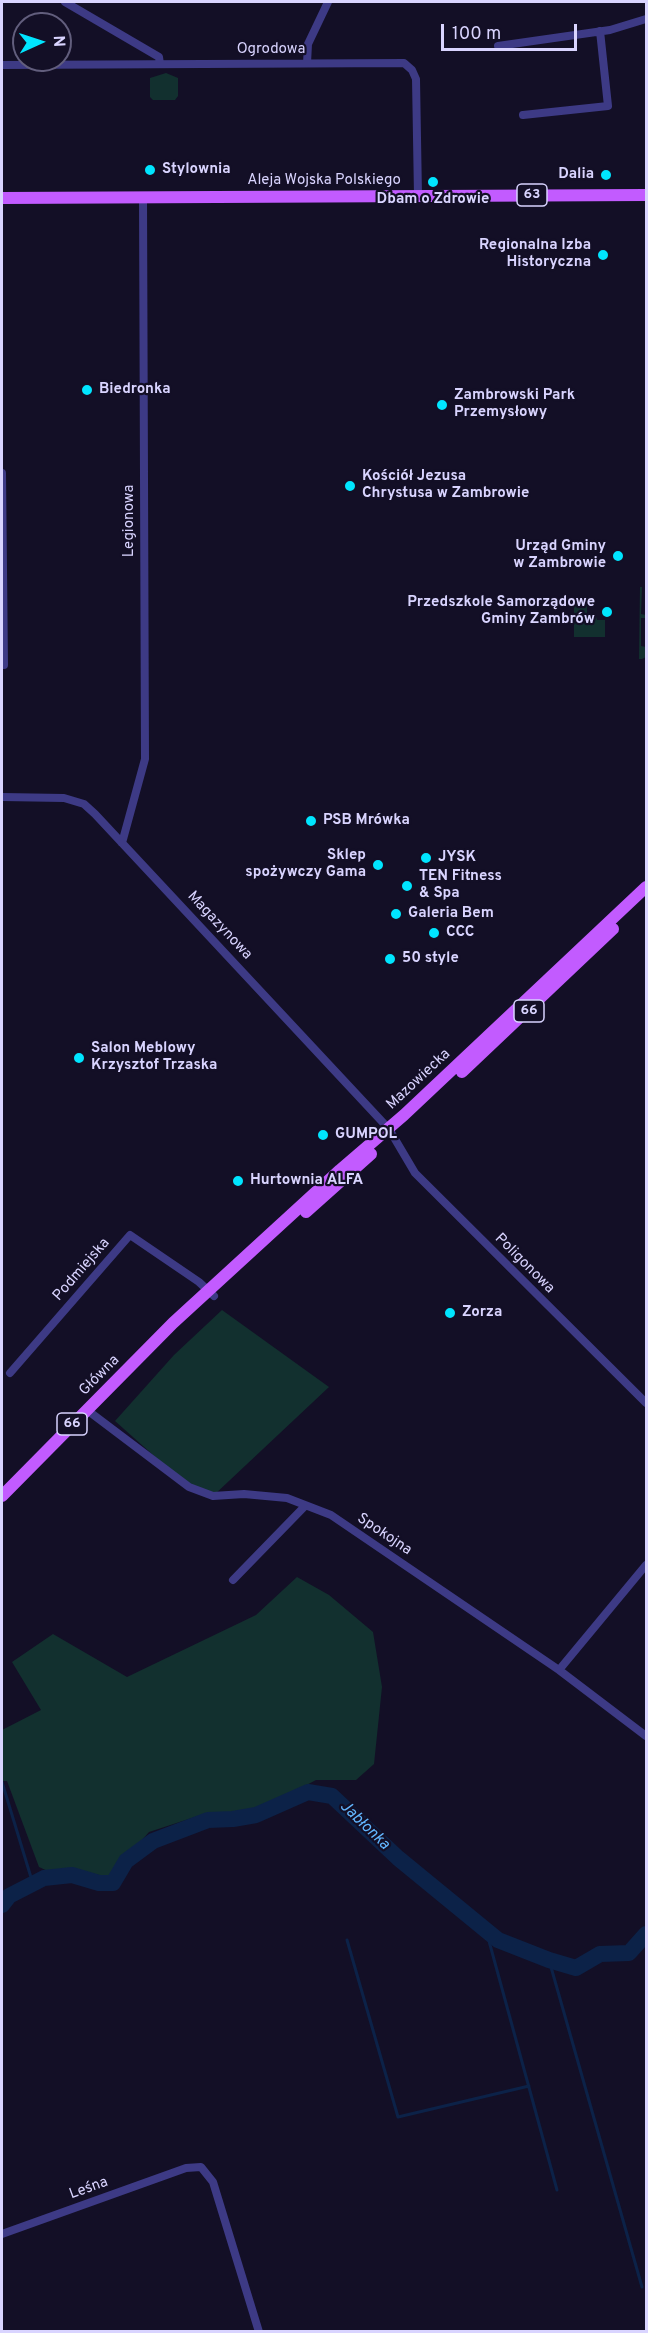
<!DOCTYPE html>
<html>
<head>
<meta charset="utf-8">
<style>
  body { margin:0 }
  #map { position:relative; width:648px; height:2333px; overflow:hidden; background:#130f26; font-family:Overpass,sans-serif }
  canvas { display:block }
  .frame { position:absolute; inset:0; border:3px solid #d9d4ff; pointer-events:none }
  .north { position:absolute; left:12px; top:12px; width:60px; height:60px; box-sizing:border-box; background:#130f26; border:2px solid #625e7d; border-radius:50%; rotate:87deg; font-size:16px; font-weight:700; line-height:24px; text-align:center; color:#d9d4ff }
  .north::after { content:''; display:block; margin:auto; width:21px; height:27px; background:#00e5ff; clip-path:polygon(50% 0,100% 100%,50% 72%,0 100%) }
  .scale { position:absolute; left:441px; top:24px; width:136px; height:27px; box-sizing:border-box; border:3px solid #d9d4ff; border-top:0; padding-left:8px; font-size:18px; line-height:21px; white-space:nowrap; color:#d9d4ff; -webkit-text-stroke:4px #130f26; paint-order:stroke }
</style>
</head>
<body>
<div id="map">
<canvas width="648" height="2333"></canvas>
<div class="frame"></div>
<div class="north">N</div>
<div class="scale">100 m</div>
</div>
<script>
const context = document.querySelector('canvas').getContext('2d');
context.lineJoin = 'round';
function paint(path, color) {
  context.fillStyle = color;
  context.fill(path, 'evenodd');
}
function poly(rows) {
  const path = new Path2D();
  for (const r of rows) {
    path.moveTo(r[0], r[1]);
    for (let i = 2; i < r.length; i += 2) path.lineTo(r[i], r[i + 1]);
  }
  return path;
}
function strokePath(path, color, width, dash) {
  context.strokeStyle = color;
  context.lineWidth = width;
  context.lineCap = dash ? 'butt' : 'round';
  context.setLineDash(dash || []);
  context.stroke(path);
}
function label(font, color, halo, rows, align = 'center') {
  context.font = font + ' Overpass,sans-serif';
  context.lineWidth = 4.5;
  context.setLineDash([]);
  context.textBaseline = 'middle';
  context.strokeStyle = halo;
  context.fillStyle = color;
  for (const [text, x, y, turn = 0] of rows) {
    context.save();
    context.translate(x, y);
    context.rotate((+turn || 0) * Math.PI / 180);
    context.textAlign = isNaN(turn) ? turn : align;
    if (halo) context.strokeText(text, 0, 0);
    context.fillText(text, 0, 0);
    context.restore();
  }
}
const green = poly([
  [166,73,178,78,178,96,175,100,153,100,150,97,150,78],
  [640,587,642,587,641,614,646,615,646,618,641,618,641,646,646,647,646,657,642,659,639,659],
  [574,599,587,600,587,616,596,616,597,620,605,620,605,637,574,637],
  [222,1310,329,1387,213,1496,189,1487,115,1421,174,1355],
  [297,1577,329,1595,373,1632,382,1687,374,1764,356,1780,316,1780,261,1809,198,1816,149,1832,117,1869,106,1877,73,1868,52,1873,39,1867,7,1781,2,1781,2,1730,41,1710,12,1662,53,1634,127,1677,256,1615]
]);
const stream = poly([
  [2,1782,33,1884],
  [486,1930,557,2190],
  [347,1940,398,2117,529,2086],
  [549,1960,642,2287]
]);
const river = poly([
  [2,1905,9,1896,44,1878,72,1875,99,1883,113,1883,126,1861,153,1841,208,1820,233,1819,256,1815,308,1792,332,1796,398,1858,498,1940,549,1960,576,1968,600,1954,629,1953,646,1934]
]);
const street = poly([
  [65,2,159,57,160,64],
  [498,46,610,30,646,19],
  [307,63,308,44,328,2],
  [2,65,404,63,412,70,416,79,418,196],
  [523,115,608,106,600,31],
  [2,473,4,665,2,665],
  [2,797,64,798,84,804,95,814,389,1129,415,1173,646,1403],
  [122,843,145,759,143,197],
  [10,1373,130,1235,199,1282,214,1296],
  [87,1410,189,1487,213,1496,244,1494,287,1498,331,1515,559,1670,646,1736],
  [233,1580,305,1506],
  [559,1670,646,1565],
  [2,2234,186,2168,201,2167,213,2182,259,2332]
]);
const primary = poly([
  [2,198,646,195],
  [462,1072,613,929],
  [306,1212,371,1154],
  [2,1496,173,1323,340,1170,404,1115,646,887]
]);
const markers = [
  [150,170,6,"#00e5ff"],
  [606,175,6,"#00e5ff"],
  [433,182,6,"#00e5ff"],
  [603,255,6,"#00e5ff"],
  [87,390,6,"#00e5ff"],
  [442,405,6,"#00e5ff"],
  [350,486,6,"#00e5ff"],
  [618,556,6,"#00e5ff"],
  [607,612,6,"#00e5ff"],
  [311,821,6,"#00e5ff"],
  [426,858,6,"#00e5ff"],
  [378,865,6,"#00e5ff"],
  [407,886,6,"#00e5ff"],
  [396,914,6,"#00e5ff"],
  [434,933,6,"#00e5ff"],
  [390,959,6,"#00e5ff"],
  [79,1058,6,"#00e5ff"],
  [323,1135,6,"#00e5ff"],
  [238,1181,6,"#00e5ff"],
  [450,1313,6,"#00e5ff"]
];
const shields = [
  [532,195,30],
  [529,1011,30],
  [72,1424,30]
];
const shieldNames = [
  ["63",532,195],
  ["66",529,1011],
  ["66",72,1424]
];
const streetNames = [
  ["Ogrodowa",271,50],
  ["Aleja Wojska Polskiego",324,181],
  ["Legionowa",130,521,-90],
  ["Magazynowa",219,926,47],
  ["Mazowiecka",419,1080,-43],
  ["Poligonowa",524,1264,45],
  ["Podmiejska",82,1270,-49],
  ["Główna",100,1376,-45],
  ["Spokojna",384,1535,34],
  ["Leśna",89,2189,-20]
];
const poiNames = [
  ["Stylownia",162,170],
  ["Dalia",594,175,"right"],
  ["Dbam o Zdrowie",433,200,"center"],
  ["Regionalna Izba",591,246,"right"],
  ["Historyczna",591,263,"right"],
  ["Biedronka",99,390],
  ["Zambrowski Park",454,396],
  ["Przemysłowy",454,413],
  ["Kościół Jezusa",362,477],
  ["Chrystusa w Zambrowie",362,494],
  ["Urząd Gminy",606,547,"right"],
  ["w Zambrowie",606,564,"right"],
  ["Przedszkole Samorządowe",595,603,"right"],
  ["Gminy Zambrów",595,620,"right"],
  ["PSB Mrówka",323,821],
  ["Sklep",366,856,"right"],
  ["spożywczy Gama",366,873,"right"],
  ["JYSK",438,858],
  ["TEN Fitness",419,877],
  ["& Spa",419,894],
  ["Galeria Bem",408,914],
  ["CCC",446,933],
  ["50 style",402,959],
  ["Salon Meblowy",91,1049],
  ["Krzysztof Trzaska",91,1066],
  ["GUMPOL",335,1135],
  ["Hurtownia ALFA",250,1181],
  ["Zorza",462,1313]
];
const waterNames = [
  ["Jabłonka",364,1826,44]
];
paint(green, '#12302f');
strokePath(stream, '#0c2248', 3);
strokePath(river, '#0c2248', 16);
strokePath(street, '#3d3a85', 8);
strokePath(primary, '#c25bff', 12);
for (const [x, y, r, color] of markers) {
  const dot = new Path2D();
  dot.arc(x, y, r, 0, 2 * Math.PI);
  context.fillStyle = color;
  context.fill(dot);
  strokePath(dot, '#130f26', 2);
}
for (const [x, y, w] of shields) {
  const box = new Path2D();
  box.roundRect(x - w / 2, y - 11, w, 22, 4.5);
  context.fillStyle = '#130f26';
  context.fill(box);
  strokePath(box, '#d9d4ff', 1.5);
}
label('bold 14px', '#d9d4ff', null, shieldNames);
label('15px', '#d9d4ff', '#130f26', streetNames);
label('bold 15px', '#d9d4ff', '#130f26', poiNames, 'left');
label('italic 16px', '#62b6ff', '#130f26', waterNames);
</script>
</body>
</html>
